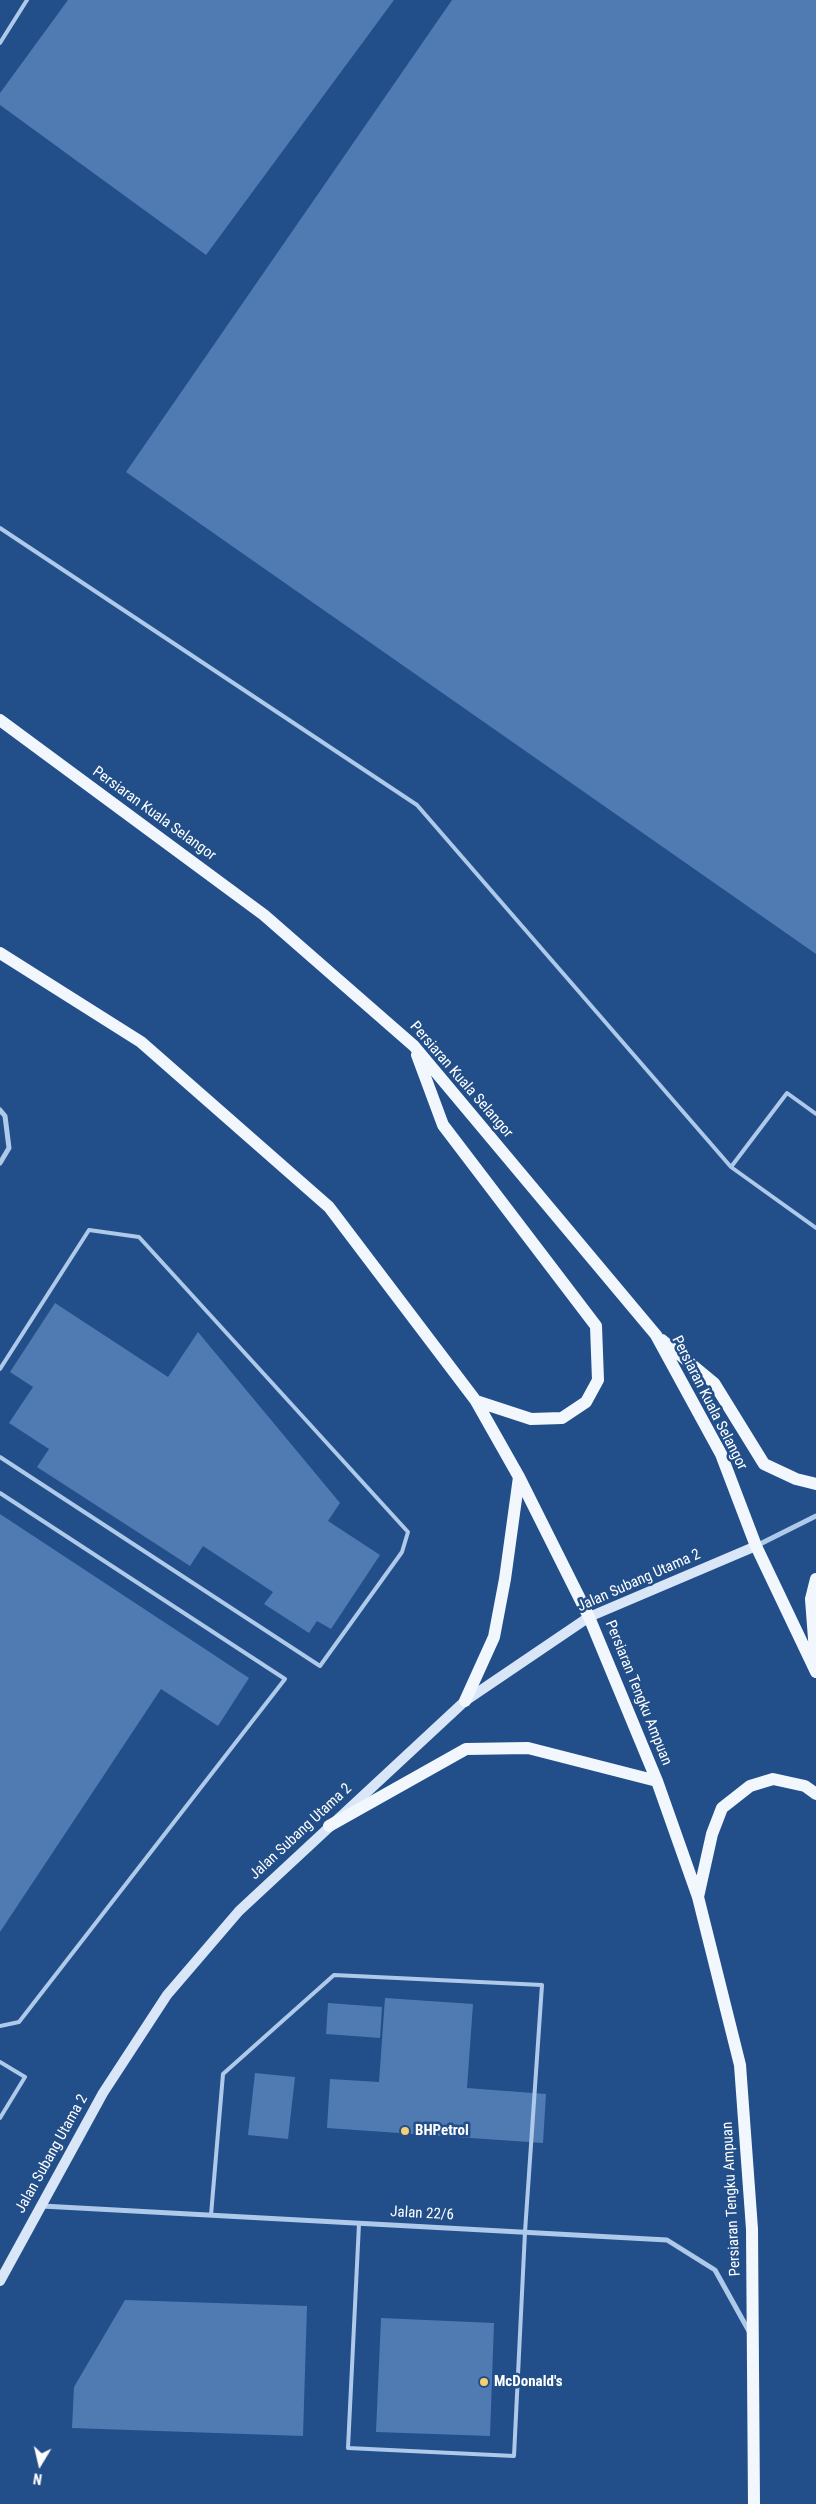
<!DOCTYPE html>
<html>
<head>
<meta charset="utf-8">
<style>
  body { margin:0 }
  #map { position:relative; width:816px; height:2504px; overflow:hidden; background:#224f89; font-family:"Roboto Condensed",sans-serif }
  canvas { display:block }
  .north { position:absolute; left:15px; top:2439px; width:50px; height:50px; -webkit-text-stroke:4px #224f89; paint-order:stroke; rotate:189deg; font-size:14px; font-weight:700; line-height:20px; text-align:center; color:#fff }
  .north::after { content:''; display:block; margin:auto; width:18px; height:22px; background:#fff; clip-path:polygon(50% 0,100% 100%,50% 72%,0 100%) }
</style>
</head>
<body>
<div id="map">
<canvas width="816" height="2504"></canvas>
<div class="north">N</div>
</div>
<script>
const context = document.querySelector('canvas').getContext('2d');
context.lineJoin = 'round';
function paint(path, color) {
  context.fillStyle = color;
  context.fill(path, 'evenodd');
}
function poly(rows) {
  const path = new Path2D();
  for (const r of rows) {
    path.moveTo(r[0], r[1]);
    for (let i = 2; i < r.length; i += 2) path.lineTo(r[i], r[i + 1]);
  }
  return path;
}
function strokePath(path, color, width, dash) {
  context.strokeStyle = color;
  context.lineWidth = width;
  context.lineCap = dash ? 'butt' : 'round';
  context.setLineDash(dash || []);
  context.stroke(path);
}
function label(font, color, halo, rows, align = 'center') {
  context.font = font + ' "Roboto Condensed",sans-serif';
  context.lineWidth = 5;
  context.setLineDash([]);
  context.textBaseline = 'middle';
  context.strokeStyle = halo;
  context.fillStyle = color;
  for (const [text, x, y, turn = 0] of rows) {
    context.save();
    context.translate(x, y);
    context.rotate((+turn || 0) * Math.PI / 180);
    context.textAlign = isNaN(turn) ? turn : align;
    if (halo) context.strokeText(text, 0, 0);
    context.fillText(text, 0, 0);
    context.restore();
  }
}
const building = poly([
  [68,0,394,0,206,255,0,105,0,93],
  [452,0,816,0,816,954,126,472],
  [55,1303,168,1377,198,1332,340,1503,328,1521,380,1555,331,1629,317,1621,309,1633,264,1604,273,1592,203,1546,190,1566,37,1467,49,1449,9,1423,33,1387,10,1372],
  [0,1514,249,1678,218,1726,161,1689,0,1932],
  [385,1998,473,2004,467,2088,546,2094,543,2143,327,2128,330,2079,379,2082],
  [328,2003,382,2007,380,2038,326,2034],
  [255,2073,295,2077,288,2139,248,2135],
  [125,2300,307,2306,303,2436,72,2428,74,2387],
  [381,2318,494,2323,490,2436,376,2432]
]);
const service = poly([
  [0,43,27,0],
  [0,528,417,805,731,1167,816,1228],
  [731,1167,787,1093,816,1114],
  [0,1369,89,1230,139,1237,408,1532,402,1552,320,1666,0,1457],
  [0,1493,285,1679,19,2022,0,2026],
  [0,2062,25,2077,0,2118],
  [211,2215,223,2074,334,1975,542,1985,525,2232,514,2456,348,2448,359,2224]
]);
const minor = poly([
  [0,1110,5,1116,9,1148,0,1163],
  [756,1546,816,1516],
  [42,2206,667,2240,715,2270,750,2333]
]);
const secondary = poly([
  [0,2281,103,2093,167,1995,239,1911,465,1701,589,1617,756,1546]
]);
const primary = poly([
  [0,720,264,915,414,1046,656,1335,721,1454,756,1546,816,1672],
  [0,953,141,1042,329,1207,476,1401,519,1477,589,1617,657,1781,698,1897,740,2065,752,2229,754,2504],
  [417,1055,443,1125,596,1326,598,1380,586,1402,562,1418,531,1419,476,1401],
  [662,1340,714,1383,764,1464,796,1479,816,1484],
  [816,1665,811,1599,816,1579],
  [465,1701,494,1637,505,1579,519,1477],
  [329,1826,466,1749,528,1748,657,1781],
  [698,1897,712,1834,722,1808,750,1786,773,1779,805,1786,816,1794]
]);
const markers = [
  [405,2131,5,"#f6cf70"],
  [484,2382,5,"#f6cf70"]
];
const streetNames = [
  ["Persiaran Kuala Selangor",154,814,36],
  ["Persiaran Kuala Selangor",461,1080,49],
  ["Persiaran Kuala Selangor",709,1403,63],
  ["Jalan Subang Utama 2",639,1581,-24],
  ["Persiaran Tengku Ampuan",638,1693,68],
  ["Jalan Subang Utama 2",301,1832,-43],
  ["Jalan Subang Utama 2",52,2154,-61],
  ["Persiaran Tengku Ampuan",732,2199,-93],
  ["Jalan 22/6",422,2214,3]
];
const poiNames = [
  ["BHPetrol",415,2131],
  ["McDonald's",494,2382]
];
paint(building, '#4f7bb2');
strokePath(service, '#aec9ea', 4);
strokePath(minor, '#aec9ea', 5);
strokePath(secondary, '#d9e6f8', 10);
strokePath(primary, '#f2f7fe', 12);
for (const [x, y, r, color] of markers) {
  const dot = new Path2D();
  dot.arc(x, y, r, 0, 2 * Math.PI);
  context.fillStyle = color;
  context.fill(dot);
  strokePath(dot, '#224f89', 2);
}
label('15px', '#fff', '#224f89', streetNames);
label('bold 15px', '#fff', '#224f89', poiNames, 'left');
</script>
</body>
</html>
